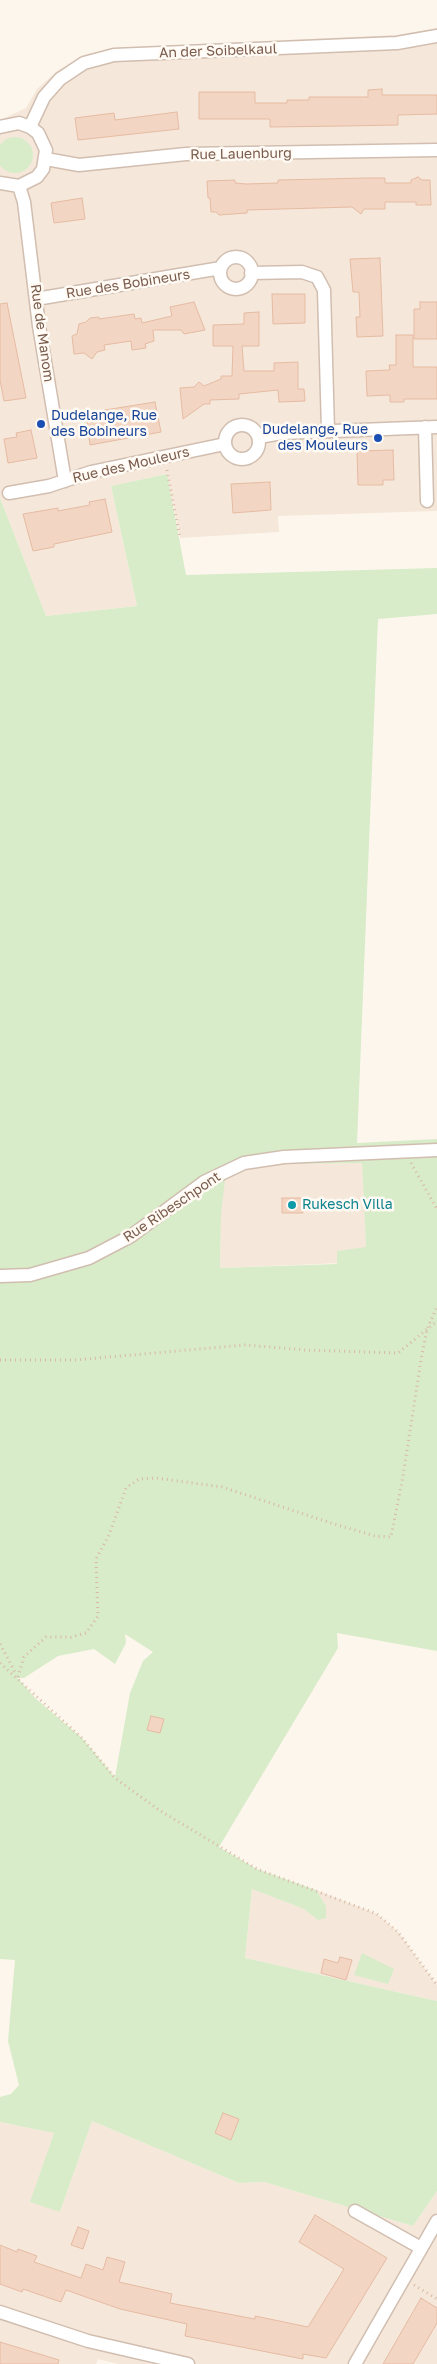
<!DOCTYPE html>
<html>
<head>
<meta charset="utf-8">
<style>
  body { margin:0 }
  canvas { display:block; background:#fdf6ec }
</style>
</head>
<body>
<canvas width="437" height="2364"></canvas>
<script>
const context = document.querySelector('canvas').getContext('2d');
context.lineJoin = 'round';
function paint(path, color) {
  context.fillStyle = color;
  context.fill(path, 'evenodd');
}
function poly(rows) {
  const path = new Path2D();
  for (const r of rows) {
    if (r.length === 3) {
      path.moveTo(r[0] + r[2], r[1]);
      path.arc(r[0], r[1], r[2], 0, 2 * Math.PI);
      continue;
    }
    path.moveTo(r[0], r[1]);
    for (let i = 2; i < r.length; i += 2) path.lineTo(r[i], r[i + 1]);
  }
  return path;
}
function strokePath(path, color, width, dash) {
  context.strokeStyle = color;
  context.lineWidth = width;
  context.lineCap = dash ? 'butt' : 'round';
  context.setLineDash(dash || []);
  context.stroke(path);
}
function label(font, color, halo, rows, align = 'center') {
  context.font = font + ' "Golos Text",sans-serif';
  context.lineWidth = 5;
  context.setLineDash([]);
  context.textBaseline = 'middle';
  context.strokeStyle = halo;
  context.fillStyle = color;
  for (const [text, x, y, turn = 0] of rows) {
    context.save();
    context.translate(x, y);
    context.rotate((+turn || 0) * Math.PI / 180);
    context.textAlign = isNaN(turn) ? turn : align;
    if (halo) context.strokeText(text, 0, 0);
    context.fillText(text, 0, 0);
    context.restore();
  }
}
const residential = poly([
  [437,28,437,511,278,516,279,532,180,538,167,474,111,486,137,606,46,616,0,498,0,120,26,108,37,89,57,71,81,57,114,48,396,35],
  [362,1163,367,1262,220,1268,221,1215,224,1180,246,1170,284,1164],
  [252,1889,304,1909,318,1920,326,1906,316,1890,377,1914,398,1932,437,1985,437,2001,245,1958],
  [92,2121,239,2183,264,2182,413,2226,437,2191,437,2364,118,2364,98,2359,96,2364,0,2364,0,2122,54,2133,49,2147,60,2212]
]);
const green = poly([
  [15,155,18],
  [167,474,186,575,437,568,437,614,378,619,357,1143,437,1139,437,1651,337,1633,338,1648,219,1847,257,1869,316,1890,326,1906,326,1918,318,1920,304,1909,252,1889,245,1958,437,2001,437,2191,413,2226,264,2182,239,2183,92,2121,60,2212,30,2202,54,2133,0,2122,0,2097,11,2094,19,2085,8,2041,15,1960,0,1959,0,498,46,616,137,606,111,486],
  [362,1163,366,1247,337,1251,337,1264,220,1268,221,1215,225,1180,246,1170,284,1164],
  [125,1634,153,1652,143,1661,130,1693,115,1777,82,1738,35,1698,18,1678,24,1678,58,1656,94,1649,115,1664,126,1643],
  [362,1953,394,1969,388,1984,354,1975]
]);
const building = poly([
  [382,89,382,95,437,95,437,114,398,115,398,125,344,126,270,127,270,119,199,119,199,92,255,92,255,103,287,103,287,100,309,100,309,97,368,97,368,90,382,89],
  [177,112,179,129,78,140,75,118,114,113,115,120,177,112],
  [418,177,422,180,430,180,431,205,416,205,416,202,385,202,385,209,364,209,361,214,352,207,247,210,247,213,219,215,216,212,211,212,210,198,208,198,207,181,235,180,235,183,246,184,278,183,278,180,368,178,385,178,385,183,411,183,411,180,418,177],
  [82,198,85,219,54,223,51,203,82,198],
  [380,258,383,336,357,337,356,317,360,317,359,292,353,292,350,259,380,258],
  [272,294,305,294,305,323,273,324,272,294],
  [194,302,205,330,184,334,181,330,153,330,154,341,145,344,146,348,132,350,131,341,104,345,105,350,97,352,92,359,84,353,74,354,72,336,77,334,79,324,86,322,90,318,99,317,99,319,134,314,135,319,141,318,142,323,172,316,170,307,194,302],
  [420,302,437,302,437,339,414,339,414,309,420,309,420,302],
  [7,303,26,398,4,401,0,380,0,304,7,303],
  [259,312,259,346,242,346,244,371,274,371,274,363,298,362,298,389,304,389,305,401,279,402,278,390,239,394,239,399,210,400,210,404,204,404,183,419,180,388,194,387,199,382,204,386,221,379,221,376,232,376,233,346,213,346,213,325,244,324,244,313,259,312],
  [396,335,413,335,413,367,437,367,437,399,404,399,404,402,390,402,390,395,367,396,366,371,390,370,389,365,396,365,396,335],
  [155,402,161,432,90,445,86,413,155,402],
  [31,430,37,458,8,463,4,439,17,437,16,433,31,430],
  [393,450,394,480,383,480,383,485,358,485,357,451,393,450],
  [270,482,271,510,233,513,231,484,270,482],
  [105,499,112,532,54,544,54,547,33,551,23,514,58,508,58,511,90,505,89,502,105,499],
  [282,1198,303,1198,303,1213,282,1213,282,1198],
  [151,1716,164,1719,160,1733,147,1730,151,1716],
  [340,1957,352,1960,346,1980,321,1973,324,1959,338,1963,340,1957],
  [223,2113,239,2119,231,2140,215,2133,223,2113],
  [315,2215,387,2258,326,2358,303,2354,303,2359,185,2336,187,2324,120,2309,66,2290,61,2302,23,2289,22,2292,0,2284,0,2245,17,2252,18,2249,37,2256,34,2262,81,2278,86,2264,103,2270,107,2257,125,2262,119,2282,172,2294,170,2303,255,2319,255,2316,308,2327,344,2269,299,2242,315,2215],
  [78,2227,89,2231,83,2249,71,2245,78,2227],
  [421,2298,437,2308,437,2323,413,2364,383,2364,421,2298],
  [0,2342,59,2360,58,2364,0,2364,0,2342]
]);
const path = poly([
  [167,470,180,538],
  [411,1163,437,1209],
  [0,1360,75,1360,245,1345,305,1350,398,1353,437,1321],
  [0,1644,16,1674],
  [0,1663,82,1738,115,1778,159,1810,257,1869,377,1914,398,1932,437,1985],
  [18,1677,24,1657,46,1637,71,1637,86,1633,98,1616,96,1559,109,1535,126,1488,139,1479,156,1478,222,1487,334,1524,375,1536,391,1537,403,1476,421,1360,427,1329,437,1307],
  [414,2285,437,2299]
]);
const street = poly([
  [0,127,19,123,30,127,38,133,46,150,43,169,37,177,19,186,0,183],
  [30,127,44,97,60,79,84,63,114,55,397,43,437,36],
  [46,159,79,165,186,154,437,150],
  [19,186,24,202,39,326,65,481],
  [236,273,16],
  [251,273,302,272,317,277,324,290,328,430],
  [36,299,221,268],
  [242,442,17],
  [425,427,427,501],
  [259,437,282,433,437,427],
  [9,493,49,486,91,472,225,444],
  [0,1276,30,1275,89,1258,131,1236,204,1182,244,1163,284,1157,437,1150],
  [355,2211,421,2248],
  [0,2312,88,2341,188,2364],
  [355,2364,437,2221]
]);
const markers = [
  [41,424,5,"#1a4fb4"],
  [378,438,5,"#1a4fb4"],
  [292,1205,5,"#0f9aa8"]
];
const streetNames = [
  ["An der Soibelkaul",218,51,-2],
  ["Rue Lauenburg",241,154,-1],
  ["Rue des Bobineurs",128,284,-9],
  ["Rue de Manom",42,333,82],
  ["Rue des Mouleurs",131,465,-13],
  ["Rue Ribeschpont",172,1207,-34]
];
const transitNames = [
  ["Dudelange, Rue",51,416],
  ["des Bobineurs",51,432],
  ["Dudelange, Rue",368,430,"right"],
  ["des Mouleurs",368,446,"right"]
];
const cultureNames = [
  ["Rukesch Villa",302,1205]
];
paint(residential, '#f5e8da');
paint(green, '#d8ecc9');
paint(building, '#f3d5c3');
strokePath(building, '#e6bba3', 1);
strokePath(street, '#d1beb0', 15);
strokePath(path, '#d9b8a5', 3, [1, 4]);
strokePath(street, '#fff', 12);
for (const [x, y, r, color] of markers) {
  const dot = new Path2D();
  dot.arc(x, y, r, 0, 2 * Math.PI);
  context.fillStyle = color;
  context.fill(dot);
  strokePath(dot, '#fffaf3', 2);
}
label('14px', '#7a5c4d', '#fffaf3', streetNames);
label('14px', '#164399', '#fffaf3', transitNames, 'left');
label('14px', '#0d838f', '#fffaf3', cultureNames, 'left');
</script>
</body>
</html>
